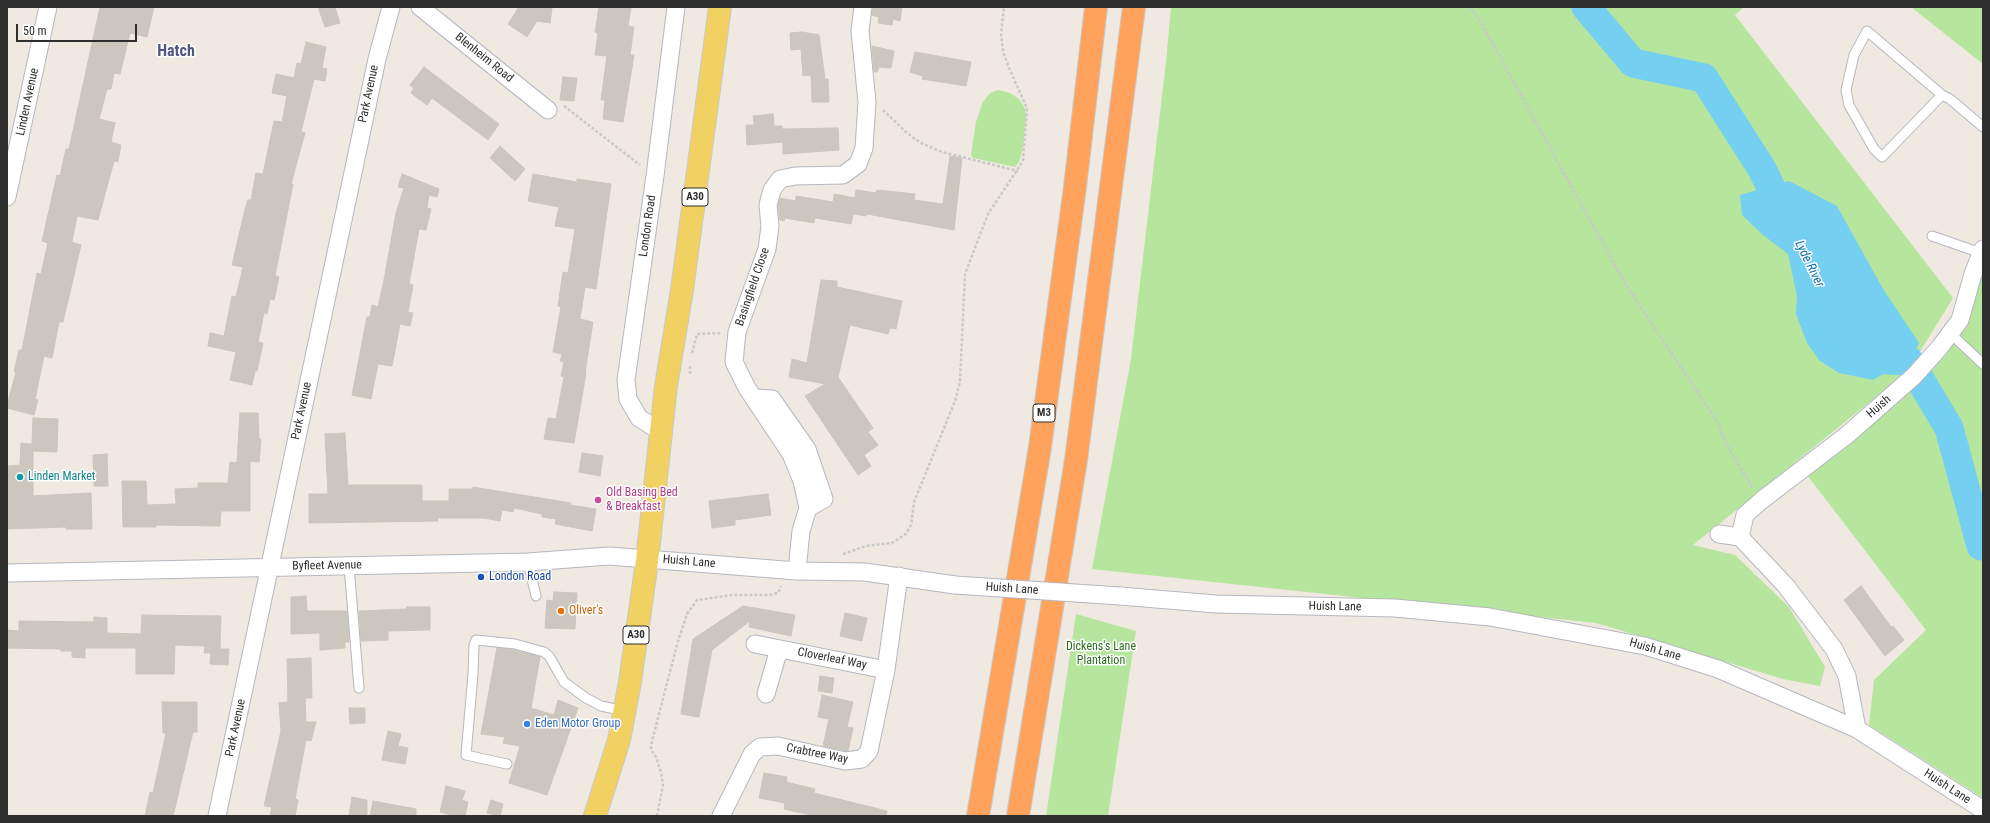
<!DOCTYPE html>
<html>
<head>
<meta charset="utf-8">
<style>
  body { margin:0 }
  #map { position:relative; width:1990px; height:823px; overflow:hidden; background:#efe9e1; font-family:"Roboto Condensed",sans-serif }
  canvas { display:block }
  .frame { position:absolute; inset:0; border:8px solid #2e2e2e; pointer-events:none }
  .scale { position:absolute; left:16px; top:24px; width:121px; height:18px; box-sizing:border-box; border:2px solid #2e2e2e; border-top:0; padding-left:5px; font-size:12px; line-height:14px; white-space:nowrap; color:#2e2e2e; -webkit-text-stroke:3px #fff; paint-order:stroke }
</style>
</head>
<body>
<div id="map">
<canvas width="1990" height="823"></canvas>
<div class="frame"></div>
<div class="scale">50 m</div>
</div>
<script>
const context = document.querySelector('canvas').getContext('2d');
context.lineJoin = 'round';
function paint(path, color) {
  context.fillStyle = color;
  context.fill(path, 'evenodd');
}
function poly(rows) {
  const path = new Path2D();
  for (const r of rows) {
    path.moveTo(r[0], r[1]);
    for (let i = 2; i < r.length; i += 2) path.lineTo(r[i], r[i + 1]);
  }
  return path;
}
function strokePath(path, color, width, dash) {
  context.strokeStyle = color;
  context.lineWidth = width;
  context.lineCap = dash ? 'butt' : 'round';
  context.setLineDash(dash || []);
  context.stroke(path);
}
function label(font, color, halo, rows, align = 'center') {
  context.font = font + ' "Roboto Condensed",sans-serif';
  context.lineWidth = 3;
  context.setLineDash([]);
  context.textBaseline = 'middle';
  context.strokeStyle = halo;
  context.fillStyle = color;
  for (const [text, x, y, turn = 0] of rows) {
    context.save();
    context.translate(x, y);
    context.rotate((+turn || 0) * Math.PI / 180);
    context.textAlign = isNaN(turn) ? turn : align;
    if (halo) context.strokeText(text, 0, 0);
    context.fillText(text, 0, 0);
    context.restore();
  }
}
const green = poly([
  [1171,7,1744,7,1735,15,1953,298,1908,371,1693,545,1735,555,1789,607,1825,667,1820,686,1783,679,1596,623,1092,569,1131,359,1166,62],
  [1911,7,1983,7,1983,64],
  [998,90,1010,93,1019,99,1025,108,1026,119,1023,147,1019,162,1015,167,973,158,971,155,976,122,983,102,990,93],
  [1983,259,1983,798,1869,725,1874,680,1926,630,1807,475,1959,330],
  [1076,614,1136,631,1108,816,1046,816]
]);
const water = poly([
  [1789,181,1837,206,1883,289,1919,343,1914,354,1900,373,1883,374,1873,380,1839,373,1820,361,1807,343,1796,314,1797,296,1788,254,1763,235,1742,215,1740,195]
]);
const river = poly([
  [1586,7,1633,63,1704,78,1762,169,1787,221],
  [1868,359,1909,361,1949,428,1981,546]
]);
const building = poly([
  [100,7,154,7,147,37,130,33,120,74,114,73,111,89,107,89,99,119,115,123,111,142,121,145,118,162,114,161,98,220,77,216,72,242,81,245,63,322,59,322,52,358,44,356,35,399,38,400,34,415,7,408,7,406,16,372,14,372,19,350,22,350,37,273,41,274,48,243,42,241,57,175,60,176,66,149,69,149,100,7],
  [318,7,335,7,340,23,325,27,318,7],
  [519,7,552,8,550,23,537,21,527,37,508,24,519,7],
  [599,7,631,7,628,26,634,27,630,55,634,55,623,122,603,119,605,100,601,100,607,56,595,55,598,33,595,32,599,7],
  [873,7,902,7,900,21,893,19,892,25,878,23,879,17,872,15,873,7],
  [802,32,819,35,825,79,828,79,829,102,812,102,811,75,803,76,801,49,791,50,790,33,802,32],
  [306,42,326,47,322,68,327,69,325,81,314,79,301,132,305,133,291,184,293,184,275,276,279,277,274,300,270,299,267,314,264,313,258,342,263,343,257,371,255,371,252,385,230,380,236,352,208,346,210,333,224,336,232,296,236,297,243,267,232,265,245,209,248,200,251,200,256,173,263,174,274,121,282,122,287,96,272,93,276,74,294,78,297,63,301,64,306,42],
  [872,46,894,51,891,68,879,67,877,72,874,72,872,46],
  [915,52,971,62,966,86,922,79,923,76,910,72,915,52],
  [424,67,499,124,488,140,432,98,427,105,411,93,414,88,410,85,424,67],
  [563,77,577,78,574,101,560,100,563,77],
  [773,114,774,126,782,126,782,129,838,128,839,150,783,154,783,142,747,145,746,125,754,125,753,116,773,114],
  [500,146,525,169,515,181,490,158,500,146],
  [950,156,962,158,954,230,867,214,866,216,853,214,851,224,815,218,814,223,785,218,784,221,780,220,778,206,780,198,796,201,796,196,833,202,834,194,855,198,856,190,876,193,877,190,915,194,914,200,943,204,950,156],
  [402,174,439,189,437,197,429,195,427,208,431,209,426,230,419,229,409,284,413,285,408,312,413,313,410,326,400,324,392,366,378,364,371,399,352,395,367,317,370,317,372,305,378,307,384,280,396,213,404,188,398,187,402,174],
  [533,174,577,182,577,179,611,184,596,289,585,287,580,319,593,322,585,373,586,373,574,443,544,439,548,418,556,419,564,377,561,376,564,362,560,361,562,354,553,352,561,307,558,306,563,272,568,273,575,229,555,226,559,207,528,201,533,174],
  [821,280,837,281,837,287,902,301,896,329,890,328,888,334,850,325,838,377,873,428,868,432,878,445,864,455,871,466,858,475,805,396,825,384,789,377,792,359,807,363,821,280],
  [240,413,258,413,259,439,261,439,259,462,250,461,250,511,221,511,220,526,156,525,156,527,123,527,122,481,146,481,147,505,176,504,175,489,198,488,198,483,228,483,230,462,237,463,240,413],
  [33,418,58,419,57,452,33,451,33,496,91,493,92,529,66,529,66,527,8,529,7,466,20,465,21,443,32,444,33,418],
  [345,433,348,485,422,485,422,501,449,501,449,489,473,489,473,487,571,503,570,505,596,509,592,531,555,524,556,519,542,517,542,514,514,508,513,512,502,510,500,521,484,518,437,518,438,521,309,523,309,494,328,494,325,434,345,433],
  [582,453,603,456,600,476,579,472,582,453],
  [107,454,108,486,94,486,93,455,107,454],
  [768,494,771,515,735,520,735,525,712,528,709,501,768,494],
  [1861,586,1892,628,1893,626,1904,640,1885,656,1844,600,1861,586],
  [554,592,577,593,575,629,545,628,547,600,553,601,554,592],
  [306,596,307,611,347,611,349,642,345,642,345,648,320,650,320,633,291,634,291,597,306,596],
  [743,606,795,615,791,636,749,627,750,621,712,650,699,717,681,714,693,639,743,606],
  [407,607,430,607,430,630,388,631,388,640,361,641,359,611,407,609,407,607],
  [845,613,867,618,862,641,840,636,845,613],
  [142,615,221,616,220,649,229,649,228,665,210,664,211,653,204,653,205,646,175,645,174,674,136,674,136,648,85,648,85,658,72,657,72,651,61,651,61,649,7,648,7,630,19,631,19,621,94,622,94,617,107,618,107,633,141,634,142,615],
  [497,648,514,650,540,657,531,708,554,715,558,700,578,708,547,795,509,783,520,746,503,743,505,737,481,734,497,648],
  [311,658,312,698,305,698,306,722,316,722,311,741,306,740,295,799,298,800,295,816,270,816,272,807,264,806,281,731,279,703,288,702,287,659,311,658],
  [820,676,834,678,832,693,818,691,820,676],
  [822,695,853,702,847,727,853,728,848,751,823,746,829,719,818,717,822,695],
  [162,702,197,702,197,732,193,732,173,816,145,816,150,792,153,793,166,733,163,733,162,702],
  [349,708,365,708,365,723,350,724,349,708],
  [388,731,401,734,398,746,408,748,405,764,382,760,388,731],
  [764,773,787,777,786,782,815,789,814,793,887,811,886,816,815,816,784,809,785,803,759,798,764,773],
  [446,786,465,791,462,800,468,802,465,816,455,816,440,812,446,786],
  [352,797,367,800,367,816,349,816,352,797],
  [491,800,503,804,500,816,487,813,491,800],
  [373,801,416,809,416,816,370,816,373,801]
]);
const path = poly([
  [1470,7,1476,14,1626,285,1716,420,1729,449,1753,488],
  [564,106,640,165],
  [883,110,907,133,921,143,942,152,1018,171],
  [692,353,697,334,721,333],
  [690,366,690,376],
  [843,554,866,546,892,543,906,534,911,525,914,502,955,401,960,382,965,274,988,214,1023,161,1027,108,1009,68,1003,51,1001,34,1004,7],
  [657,816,663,785,661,772,656,757,651,750,651,745,678,641,687,614,697,600,732,595,769,595,778,593,781,586]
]);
const service = poly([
  [1942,95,1882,157,1874,149,1849,105,1846,90,1854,55,1867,31,1942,95,1950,99,1983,127],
  [1932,236,1981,253],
  [1950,333,1983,364],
  [528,562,536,596],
  [349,566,359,688],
  [507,764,466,755,473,674,474,645,476,640,515,644,544,652,549,656,564,682,586,698,601,706,625,711]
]);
const minor = poly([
  [420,7,548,110],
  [7,197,48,7],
  [754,398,772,399,807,449,824,499,808,508],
  [661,429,655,428,639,418,628,399,626,380,655,176,676,7],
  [1719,534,1740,537],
  [797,571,801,531,808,508,802,481,791,454,747,388,734,362,737,332,767,249,770,226,768,205,772,190,780,179,795,176,843,175,858,164,864,148,867,102,860,31,863,7],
  [7,573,528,562,609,556,797,571,865,572,955,585],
  [1120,596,1216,604,1395,608,1490,617,1645,646,1718,669,1857,729,1983,810],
  [755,644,886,670],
  [766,694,779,649],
  [1857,729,1847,676,1834,649,1786,586,1740,537,1745,515,1762,500,1847,435,1914,376,1940,347,1960,320,1973,274,1983,249],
  [217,816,377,59,391,7],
  [721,816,752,754,760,747,778,746,845,761,862,759,869,751,886,670,899,576]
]);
const primary = poly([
  [595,816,619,740,630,682,647,561,666,386,682,290,720,7]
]);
const motorway = poly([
  [978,816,1040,447,1075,187,1096,7],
  [1018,816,1076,460,1134,7]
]);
const minorBridge = poly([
  [955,585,1120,596]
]);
const markers = [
  [20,477,4,"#0f9aa8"],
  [598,500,4,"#d1479c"],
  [481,577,4,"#1a4fb4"],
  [561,611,4,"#e8710a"],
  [527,724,4,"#3f7fe0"]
];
const shields = [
  [695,197,26],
  [1044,413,22],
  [636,635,26]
];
const shieldNames = [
  ["A30",695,197],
  ["M3",1044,413],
  ["A30",636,635]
];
const streetNames = [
  ["Blenheim Road",484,58,39],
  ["Park Avenue",369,94,-78],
  ["Linden Avenue",28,102,-78],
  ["London Road",648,226,-82],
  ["Basingfield Close",753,287,-71],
  ["Huish",1879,407,-41],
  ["Park Avenue",302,411,-78],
  ["Huish Lane",689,562,5],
  ["Byfleet Avenue",327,566,-1],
  ["Huish Lane",1012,589,4],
  ["Huish Lane",1335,607,1],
  ["Huish Lane",1655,650,16],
  ["Cloverleaf Way",832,659,11],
  ["Park Avenue",236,728,-78],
  ["Crabtree Way",817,754,11],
  ["Huish Lane",1947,787,33]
];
const cultureNames = [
  ["Linden Market",28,477]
];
const hotelNames = [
  ["Old Basing Bed",606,493],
  ["& Breakfast",606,507]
];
const transitNames = [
  ["London Road",489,577]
];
const foodNames = [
  ["Oliver's",569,611]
];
const parkNames = [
  ["Dickens's Lane",1101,647],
  ["Plantation",1101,661]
];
const shopNames = [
  ["Eden Motor Group",535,724]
];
const waterNames = [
  ["Lyde River",1809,264,64]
];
const districtNames = [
  ["Hatch",176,52]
];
paint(green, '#b6e59e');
paint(water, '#75cff0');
strokePath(river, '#75cff0', 29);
paint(building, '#cbc7bf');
strokePath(building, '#cbc5ba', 1);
strokePath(service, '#b4b7c1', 11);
strokePath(minor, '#b4b7c1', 19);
strokePath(primary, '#c9c9c9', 24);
strokePath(motorway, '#c9c9c9', 24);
strokePath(path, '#c9c9c9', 2.5, [3, 2]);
strokePath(service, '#fff', 9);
strokePath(minor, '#fff', 17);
strokePath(primary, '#f2d163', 22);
strokePath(motorway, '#ffa35c', 22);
strokePath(minorBridge, '#b4b7c1', 19, []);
strokePath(minorBridge, '#fff', 17);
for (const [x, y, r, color] of markers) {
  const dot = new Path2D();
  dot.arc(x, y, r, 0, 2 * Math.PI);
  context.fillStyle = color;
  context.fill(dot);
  strokePath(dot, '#fff', 1.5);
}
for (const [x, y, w] of shields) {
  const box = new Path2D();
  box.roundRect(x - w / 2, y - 9, w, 18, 3);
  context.fillStyle = '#fff';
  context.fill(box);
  strokePath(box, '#2e2e2e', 1);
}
label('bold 11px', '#2e2e2e', null, shieldNames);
label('12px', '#2e2e2e', '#fff', streetNames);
label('12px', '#0d838f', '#fff', cultureNames, 'left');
label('12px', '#b23c85', '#fff', hotelNames, 'left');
label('12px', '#164399', '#fff', transitNames, 'left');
label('12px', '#c56008', '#fff', foodNames, 'left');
label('12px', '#2c6e1b', '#fff', parkNames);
label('12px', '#366cbe', '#fff', shopNames, 'left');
label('italic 13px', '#0d6fa3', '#fff', waterNames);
label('bold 16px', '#4d5680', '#fff', districtNames);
</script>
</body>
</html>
